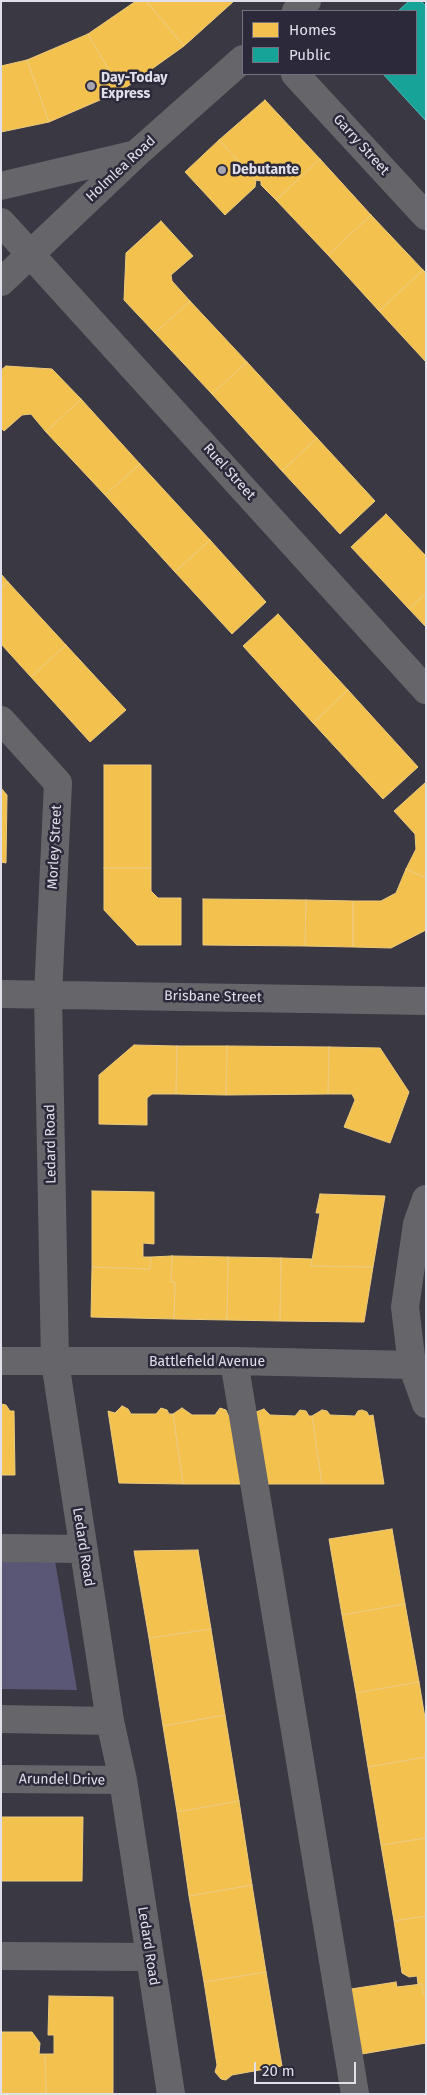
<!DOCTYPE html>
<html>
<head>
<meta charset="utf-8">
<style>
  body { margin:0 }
  #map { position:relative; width:427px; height:2095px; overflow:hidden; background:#3a3842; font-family:"Fira Sans",sans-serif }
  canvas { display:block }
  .frame { position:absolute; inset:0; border:2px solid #e0dfea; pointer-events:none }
  .legend { position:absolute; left:242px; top:10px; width:175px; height:65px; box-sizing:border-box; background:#2c2a3a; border:1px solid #747280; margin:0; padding:6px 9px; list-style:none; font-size:15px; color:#e0dfea }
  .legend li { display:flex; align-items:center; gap:10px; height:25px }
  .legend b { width:25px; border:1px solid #747280 }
  .scale { position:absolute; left:254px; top:2062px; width:102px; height:22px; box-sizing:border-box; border:2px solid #e0dfea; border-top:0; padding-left:6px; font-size:15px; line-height:18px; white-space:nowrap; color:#e0dfea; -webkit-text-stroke:4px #2c2a3a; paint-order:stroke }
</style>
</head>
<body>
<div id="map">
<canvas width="427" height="2095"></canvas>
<div class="frame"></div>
<ul class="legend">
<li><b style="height:14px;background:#f2c14e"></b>Homes</li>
<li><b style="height:14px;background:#17a398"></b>Public</li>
</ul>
<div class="scale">20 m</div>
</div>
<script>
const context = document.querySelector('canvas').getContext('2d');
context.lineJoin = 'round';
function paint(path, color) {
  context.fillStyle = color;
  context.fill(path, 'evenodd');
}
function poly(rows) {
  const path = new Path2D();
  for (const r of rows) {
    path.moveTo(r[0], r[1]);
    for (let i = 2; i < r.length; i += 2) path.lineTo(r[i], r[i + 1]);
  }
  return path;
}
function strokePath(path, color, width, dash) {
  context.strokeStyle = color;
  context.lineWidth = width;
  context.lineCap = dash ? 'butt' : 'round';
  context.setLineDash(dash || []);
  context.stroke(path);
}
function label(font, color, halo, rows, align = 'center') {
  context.font = font + ' "Fira Sans",sans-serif';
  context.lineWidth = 5;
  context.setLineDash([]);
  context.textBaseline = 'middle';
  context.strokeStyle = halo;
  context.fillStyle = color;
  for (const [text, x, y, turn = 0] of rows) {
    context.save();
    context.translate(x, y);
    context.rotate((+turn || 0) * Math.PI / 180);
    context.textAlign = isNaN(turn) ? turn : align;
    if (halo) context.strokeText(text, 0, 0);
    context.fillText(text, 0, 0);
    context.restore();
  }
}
const green = poly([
  [1,1555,54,1555,77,1690,1,1689]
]);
const homes = poly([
  [136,1,146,1,184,46,121,91,88,34,136,1],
  [146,1,234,1,184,46,146,1],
  [88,34,121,91,49,122,27,60,88,34],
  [27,60,49,122,1,132,1,66,27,60],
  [265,100,320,159,276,200,261,185,261,181,256,180,219,140,265,100],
  [219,140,256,180,255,187,225,215,185,172,219,140],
  [320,159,371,215,328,255,276,200,320,159],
  [371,215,423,270,379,311,328,255,371,215],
  [161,221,193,256,171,275,172,281,190,301,155,333,124,300,126,253,161,221],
  [423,270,426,273,426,362,379,311,423,270],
  [190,301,247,362,212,394,155,333,190,301],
  [247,362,317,438,282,471,212,394,247,362],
  [6,366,52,369,81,399,46,432,31,414,22,415,4,431,1,428,1,370,6,366],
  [81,399,140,464,105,495,46,432,81,399],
  [317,438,375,501,340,534,282,471,317,438],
  [140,464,210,540,175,572,105,495,140,464],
  [386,514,426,556,426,593,409,609,351,547,386,514],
  [210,540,266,602,232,634,175,572,210,540],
  [1,574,8,582,1,588,1,574],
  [8,582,66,645,31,677,1,644,1,588,8,582],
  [426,593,426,627,409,609,426,593],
  [278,614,348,690,313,723,243,646,278,614],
  [66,645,126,710,90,742,31,677,66,645],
  [348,690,418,767,383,799,313,723,348,690],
  [104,765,151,765,151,868,104,868,104,765],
  [426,782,426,878,406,869,416,849,415,834,394,811,426,782],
  [1,788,7,795,6,863,1,862,1,788],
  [104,868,151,868,151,891,158,898,181,898,181,945,137,945,104,910,104,868],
  [406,869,426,878,426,930,391,948,353,947,353,901,381,901,396,893,406,869],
  [203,899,306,900,305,946,203,945,203,899],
  [306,900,353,901,353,947,305,946,306,900],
  [134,1045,177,1046,176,1094,152,1094,147,1098,147,1125,99,1124,99,1075,134,1045],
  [177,1046,227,1046,226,1095,176,1094,177,1046],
  [227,1046,329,1047,328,1094,226,1095,227,1046],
  [329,1047,380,1048,409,1092,390,1143,344,1127,355,1100,352,1094,328,1094,329,1047],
  [92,1191,154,1192,154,1244,143,1243,143,1257,151,1257,150,1269,92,1267,92,1191],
  [320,1194,385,1196,373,1267,311,1266,320,1213,316,1213,320,1194],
  [172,1256,228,1257,227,1320,174,1319,175,1282,171,1282,172,1256],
  [172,1256,171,1282,175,1282,174,1319,91,1317,92,1267,150,1269,151,1257,172,1256],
  [228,1257,281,1258,280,1321,227,1320,228,1257],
  [281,1258,312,1259,311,1266,373,1267,364,1322,280,1321,281,1258],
  [1,1404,6,1405,10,1411,14,1411,15,1475,1,1475,1,1404],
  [122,1406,128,1409,131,1414,156,1414,161,1408,167,1410,169,1414,173,1414,183,1484,119,1483,108,1411,115,1413,122,1406],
  [182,1408,192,1415,215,1415,220,1408,226,1410,228,1415,232,1415,243,1484,183,1484,173,1414,182,1408],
  [264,1409,270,1415,295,1416,300,1410,306,1411,309,1416,312,1416,322,1484,261,1484,256,1412,264,1409],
  [322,1410,327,1411,330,1415,355,1416,358,1411,362,1410,367,1412,369,1416,373,1415,384,1484,322,1484,312,1416,322,1410],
  [392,1529,405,1604,342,1615,329,1539,392,1529],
  [198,1550,211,1629,149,1638,134,1551,198,1550],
  [405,1604,419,1682,356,1693,342,1615,405,1604],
  [211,1629,225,1715,163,1726,149,1638,211,1629],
  [419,1682,426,1724,426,1757,368,1767,356,1693,419,1682],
  [225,1715,239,1801,177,1812,163,1726,225,1715],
  [426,1757,426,1838,381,1845,368,1767,426,1757],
  [239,1801,252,1885,189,1896,177,1812,239,1801],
  [1,1817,83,1817,82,1881,1,1881,1,1817],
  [426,1838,426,1916,394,1921,381,1845,426,1838],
  [252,1885,266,1972,204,1982,189,1896,252,1885],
  [426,1916,426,1993,423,1994,422,1984,418,1984,417,1976,409,1977,402,1973,394,1921,426,1916],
  [266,1972,282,2066,232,2075,226,2080,221,2079,215,2072,217,2065,204,1982,266,1972],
  [396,1982,397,1987,422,1984,423,1994,426,1993,426,2043,362,2054,351,1989,396,1982],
  [49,1996,113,1997,113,2094,46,2094,45,2054,54,2054,54,2035,48,2035,49,1996],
  [1,2032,32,2032,40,2043,39,2054,45,2054,46,2094,1,2094,1,2032]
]);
const public = poly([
  [409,1,421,1,426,6,426,121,383,74,416,74,416,11,398,11,409,1]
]);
const minor = poly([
  [296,11,307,1],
  [295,74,426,216],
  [1,186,136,154],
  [1,222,426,690],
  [1,282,136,154,243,59],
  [1,720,58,783,48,995,55,1362,110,1721,123,1780,171,2094],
  [1,994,426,1001],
  [426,1199,417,1224,405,1307,412,1365,426,1404],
  [1,1361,234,1361,412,1365],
  [234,1361,355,2094],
  [1,1548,83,1549],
  [1,1719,110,1721],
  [1,1779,123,1780],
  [1,1956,150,1957]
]);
const markers = [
  [91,86,5,"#a6a5af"],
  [222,170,5,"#a6a5af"]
];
const poiNames = [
  ["Day-Today",101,78],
  ["Express",101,94],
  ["Debutante",232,170]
];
const streetNames = [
  ["Garry Street",361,145,48],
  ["Holmlea Road",121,169,-43],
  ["Ruel Street",229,472,48],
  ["Morley Street",55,847,-87],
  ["Brisbane Street",213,997,1],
  ["Ledard Road",51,1144,-91],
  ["Battlefield Avenue",207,1362],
  ["Ledard Road",83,1547,81],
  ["Arundel Drive",62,1780,1],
  ["Ledard Road",148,1946,81]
];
paint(green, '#5a5676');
paint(homes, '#f2c14e');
strokePath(homes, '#edca7d', 1);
paint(public, '#17a398');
strokePath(public, '#53b5b1', 1);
strokePath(minor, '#66666a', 28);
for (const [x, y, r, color] of markers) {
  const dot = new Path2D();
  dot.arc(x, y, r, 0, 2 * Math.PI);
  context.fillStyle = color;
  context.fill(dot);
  strokePath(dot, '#2c2a3a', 2);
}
label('bold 14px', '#e0dfea', '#2c2a3a', poiNames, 'left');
label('14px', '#e0dfea', '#2c2a3a', streetNames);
</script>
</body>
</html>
